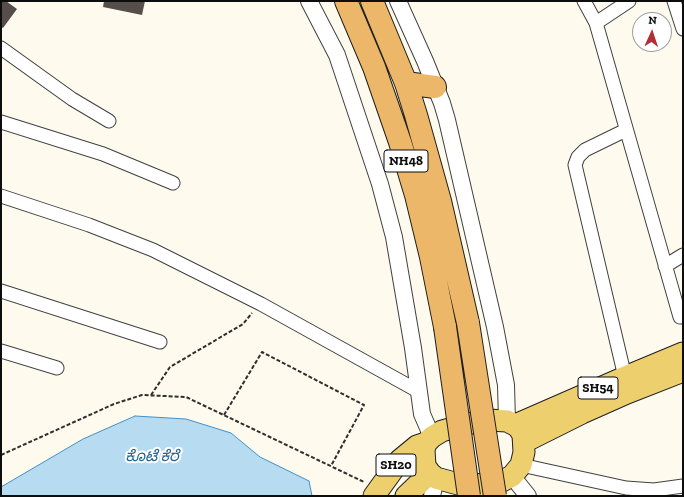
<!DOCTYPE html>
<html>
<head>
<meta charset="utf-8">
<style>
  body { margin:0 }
  #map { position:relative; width:684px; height:497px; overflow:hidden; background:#fefbee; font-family:"Zilla Slab",serif }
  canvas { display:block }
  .frame { position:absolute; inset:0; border:2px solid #0d0d0d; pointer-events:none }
  .north { position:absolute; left:632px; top:12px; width:40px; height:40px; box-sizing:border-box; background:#fff; border:1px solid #9e9e9e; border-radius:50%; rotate:3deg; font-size:11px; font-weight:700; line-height:16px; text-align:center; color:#0d0d0d }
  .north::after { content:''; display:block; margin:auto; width:14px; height:18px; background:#b32f36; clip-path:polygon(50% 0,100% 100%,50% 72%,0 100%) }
</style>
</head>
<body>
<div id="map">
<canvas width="684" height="497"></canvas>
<div class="frame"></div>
<div class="north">N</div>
</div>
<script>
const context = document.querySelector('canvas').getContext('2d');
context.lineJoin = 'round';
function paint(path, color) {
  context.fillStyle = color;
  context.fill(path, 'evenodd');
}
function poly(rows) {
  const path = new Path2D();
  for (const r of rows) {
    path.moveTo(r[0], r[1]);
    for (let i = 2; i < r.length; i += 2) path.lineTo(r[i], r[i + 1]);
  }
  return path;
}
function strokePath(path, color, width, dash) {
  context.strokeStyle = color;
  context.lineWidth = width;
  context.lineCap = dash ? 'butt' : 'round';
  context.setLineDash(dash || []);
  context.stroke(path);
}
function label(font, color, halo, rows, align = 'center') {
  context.font = font + ' "Zilla Slab","Noto Sans Kannada",serif';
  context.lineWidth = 4;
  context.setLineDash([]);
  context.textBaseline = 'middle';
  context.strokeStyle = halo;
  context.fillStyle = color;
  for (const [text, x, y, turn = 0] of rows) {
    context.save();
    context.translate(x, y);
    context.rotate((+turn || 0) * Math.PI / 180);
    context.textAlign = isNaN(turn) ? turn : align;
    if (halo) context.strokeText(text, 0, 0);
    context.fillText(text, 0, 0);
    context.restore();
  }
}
const water = poly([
  [135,416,186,419,231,433,260,457,309,481,312,496,1,496,1,487,83,439,135,416]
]);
const building = poly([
  [1,1,6,1,17,9,3,28,1,27],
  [104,1,145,1,142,15,103,7]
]);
const path = poly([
  [151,395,170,367,243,324,252,313],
  [224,415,262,352,364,405,331,466],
  [1,455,114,404,142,395,186,397,364,482]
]);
const minor = poly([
  [584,1,596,23],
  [629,1,596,23,680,317],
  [674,1,683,29],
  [1,48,72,99,109,121],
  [1,122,103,154,173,183],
  [1,196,89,225,153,250,261,304,418,391],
  [665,266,683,255],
  [1,291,160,342],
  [1,351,57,368],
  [625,377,575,165,578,157,585,150,626,130],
  [521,465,626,488,654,490,683,486]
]);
const tertiary = poly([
  [309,1,337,55,380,184,394,237,413,348,422,414,432,437],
  [398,1,425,61,442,103,447,120,495,327,506,385,507,421],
  [512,476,528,496],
  [432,496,436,478]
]);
const primary = poly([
  [487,420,507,421,515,425,519,428,523,435,524,452,521,465,512,476,502,481,490,484,472,485,458,484,436,478,430,473,425,466,424,450,426,443,432,437,442,431,467,424,487,420],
  [515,425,625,377,683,353],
  [524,442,582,413,627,393,683,371],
  [374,496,400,460,417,446,426,443],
  [406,496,430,473]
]);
const trunk = poly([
  [346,1,374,67,400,142,416,195,431,257,445,327],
  [372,1,406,83,416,115,440,201,468,323],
  [406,83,435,87]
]);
const trunkBridge = poly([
  [468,323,495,496],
  [445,327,469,496]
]);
const shields = [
  [406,161,44],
  [598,388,40],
  [396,465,40]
];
const shieldNames = [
  ["NH48",406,161],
  ["SH54",598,388],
  ["SH20",396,465]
];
const waterNames = [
  ["ಕೊಟೆ ಕೆರೆ",152,457]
];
paint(water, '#b7dbf1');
strokePath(water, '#4390c3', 1);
paint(building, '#554e4a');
strokePath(minor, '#404040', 15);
strokePath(tertiary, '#404040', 18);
strokePath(primary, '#1e1e1e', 23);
strokePath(trunk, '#1e1e1e', 24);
strokePath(path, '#2f2f2f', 2, [4, 2]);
strokePath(minor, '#fff', 13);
strokePath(tertiary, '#fff', 16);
strokePath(primary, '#eecf6e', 21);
strokePath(trunk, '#ecb768', 22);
strokePath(trunkBridge, '#1e1e1e', 24, []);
strokePath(trunkBridge, '#ecb768', 22);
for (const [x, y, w] of shields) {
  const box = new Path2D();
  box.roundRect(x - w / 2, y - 11, w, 22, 3);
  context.fillStyle = '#fff';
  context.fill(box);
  strokePath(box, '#0d0d0d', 1);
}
label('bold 13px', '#0d0d0d', null, shieldNames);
label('italic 15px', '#206295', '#fff', waterNames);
</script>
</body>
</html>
